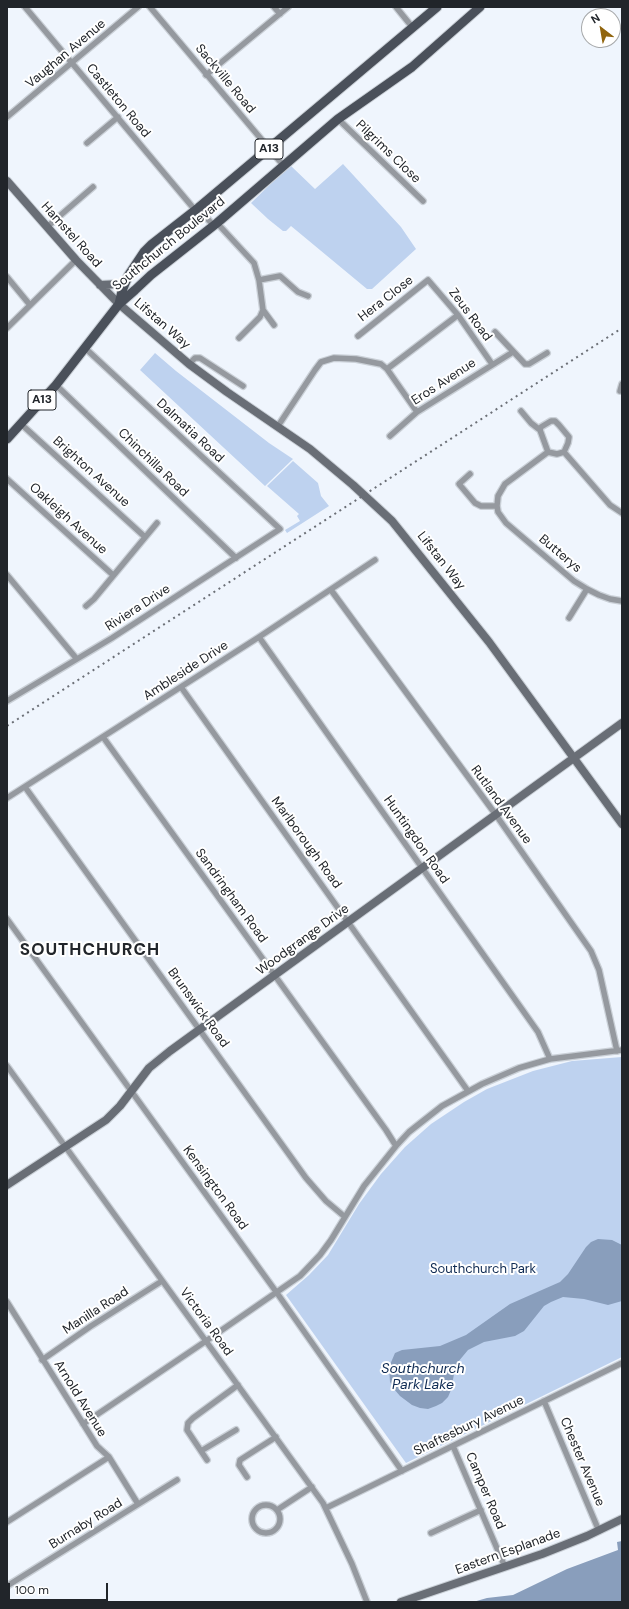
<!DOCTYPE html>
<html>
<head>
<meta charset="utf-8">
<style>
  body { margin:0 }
  #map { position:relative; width:629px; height:1609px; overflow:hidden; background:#eff5fd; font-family:"DM Sans",sans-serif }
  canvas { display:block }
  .frame { position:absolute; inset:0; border:8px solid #21252a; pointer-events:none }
  .north { position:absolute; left:581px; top:8px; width:40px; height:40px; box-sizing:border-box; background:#fff; border:1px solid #a6a8aa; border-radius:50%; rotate:329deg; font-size:11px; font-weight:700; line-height:16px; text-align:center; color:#21252a }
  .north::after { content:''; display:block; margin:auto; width:14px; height:18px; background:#91650e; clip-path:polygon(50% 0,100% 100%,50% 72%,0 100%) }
  .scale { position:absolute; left:8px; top:1583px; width:100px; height:18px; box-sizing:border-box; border:2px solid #21252a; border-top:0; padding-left:5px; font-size:12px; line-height:14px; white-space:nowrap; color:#21252a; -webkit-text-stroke:3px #fff; paint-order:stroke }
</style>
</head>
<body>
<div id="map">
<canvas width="629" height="1609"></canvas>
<div class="frame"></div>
<div class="north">N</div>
<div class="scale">100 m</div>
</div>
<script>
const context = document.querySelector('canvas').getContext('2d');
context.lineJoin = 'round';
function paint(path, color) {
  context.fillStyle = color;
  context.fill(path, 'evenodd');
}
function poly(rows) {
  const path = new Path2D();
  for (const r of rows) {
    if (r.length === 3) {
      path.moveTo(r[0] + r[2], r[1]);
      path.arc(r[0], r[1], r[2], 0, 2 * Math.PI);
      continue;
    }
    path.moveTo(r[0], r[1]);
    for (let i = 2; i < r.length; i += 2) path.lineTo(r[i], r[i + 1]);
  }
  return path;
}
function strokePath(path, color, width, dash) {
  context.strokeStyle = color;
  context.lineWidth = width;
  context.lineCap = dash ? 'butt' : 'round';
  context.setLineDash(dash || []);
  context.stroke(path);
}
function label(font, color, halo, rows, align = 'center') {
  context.font = font + ' "DM Sans",sans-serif';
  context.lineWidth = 4;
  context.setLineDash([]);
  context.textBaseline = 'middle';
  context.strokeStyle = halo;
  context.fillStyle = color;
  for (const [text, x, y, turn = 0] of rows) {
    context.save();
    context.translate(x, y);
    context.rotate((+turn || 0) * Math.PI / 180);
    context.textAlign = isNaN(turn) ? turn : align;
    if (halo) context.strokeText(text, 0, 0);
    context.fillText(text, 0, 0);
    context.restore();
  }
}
const green = poly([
  [343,164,401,227,416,249,372,289,367,289,291,226,286,231,283,231,268,219,251,203,290,165,315,189],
  [155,353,176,371,269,443,293,459,265,486,140,370],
  [293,461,318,483,321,496,329,506,287,533,285,530,300,521,297,516,299,514,267,486],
  [622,1057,622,1357,406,1463,286,1295,309,1275,328,1255,359,1204,381,1174,405,1147,431,1124,464,1102,487,1089,533,1071,572,1061]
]);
const water = poly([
  [598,1239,612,1240,622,1245,622,1301,608,1305,584,1299,563,1297,551,1302,544,1306,524,1331,515,1336,484,1342,468,1350,458,1362,455,1369,451,1390,448,1397,442,1403,436,1406,428,1409,420,1408,412,1405,400,1396,394,1389,390,1382,389,1367,395,1353,402,1350,440,1346,466,1335,510,1304,560,1282,568,1274,586,1247,591,1242],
  [622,1541,622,1602,473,1602,487,1598,513,1595,567,1569,618,1550,617,1542]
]);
const street = poly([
  [25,7,195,210],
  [150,7,283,165],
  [274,7,280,14],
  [396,7,413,28],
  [206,75,288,7],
  [7,117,138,7],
  [338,119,423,201],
  [87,143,118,117],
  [198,208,213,225],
  [217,223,254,263,259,280,263,310,260,317,239,338],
  [47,227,93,187],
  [7,277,30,305],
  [259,280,280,276,298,292,308,296],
  [263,310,274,325],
  [7,328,76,260],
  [495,332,525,364,529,364,547,353],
  [358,336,428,280,458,315,492,364],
  [189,364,195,358,200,358,243,386],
  [387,369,458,315],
  [56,385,236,558],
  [620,391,622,384],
  [521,411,531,423,540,430],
  [21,424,145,537],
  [278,426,315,370,321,362,334,358,356,359,381,364,387,369,417,412],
  [390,436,417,412,513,352],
  [548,452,540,430,541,427,551,421,555,421,559,425,569,437,568,443,564,452],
  [470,474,460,483,459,484,475,503,481,506,497,506],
  [7,479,113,575],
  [622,513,610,505,564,452,557,454,548,452,505,484,498,496,497,506,498,512,506,523,574,581,587,589,599,595,610,599,622,601],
  [7,575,76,658],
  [331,590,496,815,591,951,599,970,617,1051],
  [86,606,94,599,157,523],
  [569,618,587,589],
  [259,637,538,1032,550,1059],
  [181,687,468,1091],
  [7,701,112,638,280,529,85,348],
  [103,737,386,1130,396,1146],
  [25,787,306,1178,326,1201,345,1217],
  [7,798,259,637,375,560],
  [7,919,277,1293,402,1471],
  [7,1066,323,1503,352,1564,367,1602],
  [7,1302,97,1446,109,1457,138,1504],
  [42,1360,91,1326,162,1281],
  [544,1401,599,1531],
  [83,1424,206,1341,300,1276,320,1255,331,1240,364,1186,396,1146,409,1132,442,1106,482,1084,519,1068,550,1059,622,1050],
  [453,1446,505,1567],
  [201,1451,236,1430],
  [207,1460,187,1430,188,1423,193,1418,238,1385],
  [247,1477,239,1465,240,1460,276,1437],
  [266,1519,14],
  [326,1508,622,1363],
  [277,1510,312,1487],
  [7,1522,109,1457],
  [431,1533,481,1510],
  [7,1586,177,1480]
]);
const secondary = poly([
  [7,181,76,260,119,304,189,364,227,392,310,449,353,485,392,521,489,642,622,824],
  [100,285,120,284,127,280],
  [7,1185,106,1120,120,1106,149,1068,170,1051,622,723],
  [401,1602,542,1554,587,1536,622,1519]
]);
const primary = poly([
  [119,304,122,291,128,276,144,252,152,244,198,208,437,7],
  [7,439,56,385,119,304,135,290,151,275,217,223,338,119,412,67,480,7]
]);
const rail = poly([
  [7,726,622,328]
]);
const shields = [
  [269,149,28],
  [42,400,28]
];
const shieldNames = [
  ["A13",269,149],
  ["A13",42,400]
];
const streetNames = [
  ["Vaughan Avenue",66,54,-40],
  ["Sackville Road",225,79,50],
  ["Castleton Road",118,101,50],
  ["Pilgrims Close",388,152,44],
  ["Hamstel Road",71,235,48],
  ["Southchurch Boulevard",169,244,-39],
  ["Hera Close",386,299,-38],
  ["Zeus Road",470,315,53],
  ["Lifstan Way",162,324,41],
  ["Eros Avenue",444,382,-33],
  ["Dalmatia Road",190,431,43],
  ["Chinchilla Road",153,463,44],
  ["Brighton Avenue",91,472,42],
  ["Oakleigh Avenue",68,519,42],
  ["Butterys",560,554,40],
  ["Lifstan Way",441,561,52],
  ["Riviera Drive",138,608,-33],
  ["Ambleside Drive",186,671,-33],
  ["Rutland Avenue",501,805,54],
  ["Huntingdon Road",416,840,55],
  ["Marlborough Road",306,843,54],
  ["Sandringham Road",231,896,54],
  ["Woodgrange Drive",303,940,-36],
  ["Brunswick Road",198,1008,54],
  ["Kensington Road",215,1188,54],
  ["Manilla Road",96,1311,-33],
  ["Victoria Road",206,1322,54],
  ["Arnold Avenue",80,1399,58],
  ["Shaftesbury Avenue",469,1426,-26],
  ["Chester Avenue",582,1462,67],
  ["Camper Road",485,1491,67],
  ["Burnaby Road",86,1524,-32],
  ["Eastern Esplanade",508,1552,-20]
];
const parkNames = [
  ["Southchurch Park",483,1270]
];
const waterNames = [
  ["Southchurch",423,1369],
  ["Park Lake",423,1385]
];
const districtNames = [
  ["SOUTHCHURCH",90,951]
];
paint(green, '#bed2ef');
paint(water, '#899ebc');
strokePath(street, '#cad0d7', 8);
strokePath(secondary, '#cad0d7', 10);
strokePath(primary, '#cad0d7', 11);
strokePath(street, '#95999f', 5.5);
strokePath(secondary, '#696e76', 8);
strokePath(primary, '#4a505a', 9);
strokePath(rail, '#6b6f76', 2, [2, 4]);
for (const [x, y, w] of shields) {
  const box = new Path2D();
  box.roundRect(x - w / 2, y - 10, w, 20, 3);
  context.fillStyle = '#fff';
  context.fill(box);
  strokePath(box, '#21252a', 1);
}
label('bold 12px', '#21252a', null, shieldNames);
label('13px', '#21252a', '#fff', streetNames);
label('13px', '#0e2a52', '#fff', parkNames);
label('italic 14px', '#0f2b53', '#fff', waterNames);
context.letterSpacing = '1px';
label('bold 17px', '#21252a', '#fff', districtNames);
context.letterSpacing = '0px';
</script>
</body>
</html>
